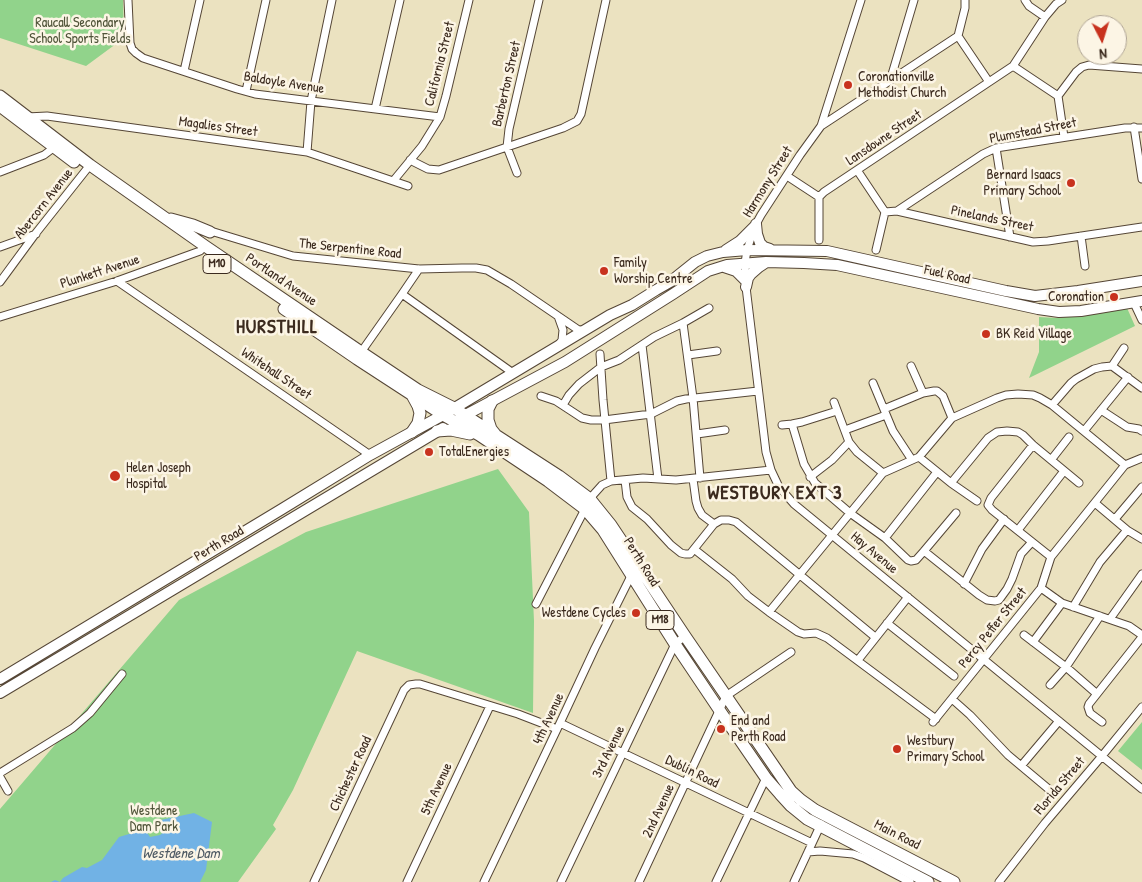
<!DOCTYPE html>
<html>
<head>
<meta charset="utf-8">
<style>
  body { margin:0 }
  #map { position:relative; width:1142px; height:882px; overflow:hidden; background:#ebe2c0; font-family:"Patrick Hand",sans-serif }
  canvas { display:block }
  .north { position:absolute; left:1077px; top:15px; width:50px; height:50px; box-sizing:border-box; background:#fcf5e5; border:1px solid #afa495; border-radius:50%; rotate:175deg; font-size:14px; font-weight:700; line-height:20px; text-align:center; color:#3b2a1e }
  .north::after { content:''; display:block; margin:auto; width:18px; height:22px; background:#c8321e; clip-path:polygon(50% 0,100% 100%,50% 72%,0 100%) }
</style>
</head>
<body>
<div id="map">
<canvas width="1142" height="882"></canvas>
<div class="north">N</div>
</div>
<script>
const context = document.querySelector('canvas').getContext('2d');
context.lineJoin = 'round';
function paint(path, color) {
  context.fillStyle = color;
  context.fill(path, 'evenodd');
}
function poly(rows) {
  const path = new Path2D();
  for (const r of rows) {
    path.moveTo(r[0], r[1]);
    for (let i = 2; i < r.length; i += 2) path.lineTo(r[i], r[i + 1]);
  }
  return path;
}
function strokePath(path, color, width, dash) {
  context.strokeStyle = color;
  context.lineWidth = width;
  context.lineCap = dash ? 'butt' : 'round';
  context.setLineDash(dash || []);
  context.stroke(path);
}
function label(font, color, halo, rows, align = 'center') {
  context.font = font + ' "Patrick Hand",sans-serif';
  context.lineWidth = 5;
  context.setLineDash([]);
  context.textBaseline = 'middle';
  context.strokeStyle = halo;
  context.fillStyle = color;
  for (const [text, x, y, turn = 0] of rows) {
    context.save();
    context.translate(x, y);
    context.rotate((+turn || 0) * Math.PI / 180);
    context.textAlign = isNaN(turn) ? turn : align;
    if (halo) context.strokeText(text, 0, 0);
    context.fillText(text, 0, 0);
    context.restore();
  }
}
const green = poly([
  [0,0,123,0,124,38,86,66,0,38],
  [1127,308,1135,326,1029,378,1039,352,1039,317,1057,318],
  [498,469,529,512,534,621,533,713,357,651,293,790,273,825,276,829,238,882,0,882,0,809,179,600,306,532],
  [1142,722,1142,770,1118,751]
]);
const water = poly([
  [194,813,212,822,206,870,200,882,51,882,55,880,60,882,63,878,82,867,87,868,102,860,119,837,139,831,144,833,146,831,150,837,160,835,165,831,156,821]
]);
const street = poly([
  [128,0,130,43,132,49,136,53,143,58,237,89,255,94,440,117],
  [861,0,821,126,800,155,761,215,755,226,747,250,745,263,746,287,766,452,771,470,779,487,794,504,1142,789],
  [1025,0,1029,6,1045,17],
  [958,36,989,82],
  [958,36,965,8,965,0],
  [1013,66,1058,96,1064,137],
  [184,71,200,0],
  [890,81,914,0],
  [246,91,266,0],
  [1058,96,1076,72,1082,67,1089,65,1142,69],
  [375,109,400,0],
  [27,117,47,116,307,152,408,186],
  [821,126,958,36],
  [1134,127,1142,179],
  [996,148,1010,237],
  [307,152,311,101,332,0],
  [410,160,428,169,439,170,563,128,577,121,581,114,585,96,606,0],
  [857,170,885,212,876,250],
  [0,172,44,155,56,146],
  [517,173,507,147,509,129,539,0],
  [787,176,819,197,819,240],
  [394,180,422,146,440,117,446,96,469,0],
  [819,197,824,192,1013,66,1045,17,1056,4,1062,0],
  [897,211,1033,242,1048,241,1142,227],
  [885,212,897,211,983,154,996,148,1125,128,1142,128],
  [207,232,214,232,293,256,419,269,462,268,476,268,487,270,511,284,577,329,584,331],
  [1081,236,1085,266],
  [0,247,36,234],
  [117,281,370,455],
  [0,282,36,233,90,165],
  [402,294,513,373],
  [1134,303,1142,320],
  [0,317,117,281,200,251,205,246],
  [683,323,693,398,700,478],
  [642,345,658,479],
  [558,346,562,340,563,330,558,316],
  [600,354,603,400,611,481],
  [359,355,402,294,419,269],
  [688,355,717,351],
  [911,366,923,393],
  [1112,366,1142,388],
  [873,383,893,431,912,460],
  [541,396,556,401,582,418,591,420,604,420,651,414,677,401,686,399,758,391],
  [834,402,849,442,857,452,883,473],
  [563,405,569,395,579,384,601,367,619,360,654,337,683,323,709,308],
  [1052,405,1071,383,1076,379,1094,369,1102,367,1112,366,1124,348],
  [884,409,923,393,934,391,937,391,943,396,952,418],
  [1101,410,1127,427,1139,429,1142,431],
  [792,424,804,464,815,483,850,513,885,538,908,560,911,561,916,560,924,551,956,513],
  [782,425,792,424,802,422,837,411],
  [845,430,886,415],
  [1084,431,1128,377],
  [697,434,725,430],
  [1033,445,991,498,988,505,992,510,1051,557],
  [919,457,951,483,977,501],
  [1051,460,1069,437],
  [810,477,832,460,849,442],
  [693,479,696,501,698,508,702,515,714,524,721,520,729,520,736,522,875,637],
  [625,480,627,497,632,507,647,519,671,545,681,553,685,554,690,554,714,524],
  [951,483,988,438,997,432,1007,431,1018,432,1023,435,1033,445,1079,483],
  [1095,503,1127,530,1142,539],
  [1115,519,1142,487],
  [1018,530,1064,471],
  [885,538,937,472],
  [694,549,732,579,748,596,769,612,798,632,804,634,816,633,827,638,936,719],
  [924,551,979,595,987,600,995,601,999,600,1007,589,1012,579,1021,554,1032,542],
  [964,584,982,549,1004,519],
  [1041,588,1062,603,1123,624,1129,626,1142,635],
  [536,604,585,509,593,495,602,485,611,481,643,478,676,480,771,470],
  [1073,607,1100,562,1127,530],
  [769,612,883,473,919,457,952,418,997,398,1006,395,1018,394,1033,395,1040,398,1052,405,1125,465],
  [1110,619,1142,574],
  [887,623,954,676],
  [1024,635,1066,667,1097,694],
  [1033,642,1062,603],
  [858,660,908,597],
  [1050,685,1066,667,1100,616],
  [952,699,970,715,1008,755,1051,791],
  [933,722,1041,588,1051,557,1125,465,1142,458],
  [1102,722,1090,713,1088,707,1089,704,1142,637],
  [560,723,812,843],
  [1021,766,1059,721],
  [0,773,73,728,90,713,122,674],
  [0,777,8,791],
  [808,852,820,851,853,854,864,858,910,882],
  [314,882,404,690,409,685,416,684,420,684,518,714,557,729],
  [407,882,490,706],
  [484,882,560,723,595,648,631,576,633,574],
  [561,882,675,644,685,636],
  [639,882,726,696,791,652],
  [716,882,766,778],
  [794,882,821,824],
  [999,882,1045,823,1102,756,1142,707]
]);
const secondary = poly([
  [756,224,757,234,760,243,764,247,770,249],
  [726,250,740,241,755,226],
  [724,267,736,271,746,281],
  [746,287,748,278,751,274,759,267,765,263],
  [460,418,565,362,673,294,708,271,727,265,766,262,804,263,837,265,1038,309,1059,312,1081,311,1142,301],
  [0,679,282,509,370,455,443,415,610,315,632,305,656,290,670,282,695,262,707,256,723,252,747,250,827,251,1006,291,1035,296,1078,291,1142,281],
  [0,693,443,428]
]);
const primary = poly([
  [0,96,90,165,205,246,361,352,418,390,454,408,559,476,590,499,611,525,685,636,791,791,801,800,815,810,954,882],
  [0,106,74,162],
  [171,219,193,225,210,232],
  [284,309,357,359,443,415,479,435,548,481,585,509,603,530,675,644,720,711,766,778,780,794,791,806,807,819,928,882],
  [492,401,488,409,488,420,491,429,495,434],
  [437,431,451,430,470,434],
  [412,432,418,423,420,413,418,406,412,395]
]);
const markers = [
  [848,85,5,"#c8321e"],
  [1071,183,5,"#c8321e"],
  [604,271,5,"#c8321e"],
  [1114,297,5,"#c8321e"],
  [986,334,5,"#c8321e"],
  [429,452,5,"#c8321e"],
  [115,476,6,"#c8321e"],
  [636,613,5,"#c8321e"],
  [721,729,5,"#c8321e"],
  [897,749,5,"#c8321e"]
];
const shields = [
  [217,264,28],
  [660,620,28]
];
const shieldNames = [
  ["M10",217,264],
  ["M18",660,620]
];
const parkNames = [
  ["Raucall Secondary",80,23],
  ["School Sports Fields",80,39],
  ["Westdene",154,811],
  ["Dam Park",154,827]
];
const streetNames = [
  ["California Street",440,64,-76],
  ["Baldoyle Avenue",284,83,9],
  ["Barberton Street",507,84,-77],
  ["Magalies Street",218,127,8],
  ["Plumstead Street",1033,131,-11],
  ["Lansdowne Street",884,138,-34],
  ["Harmony Street",768,182,-58],
  ["Abercorn Avenue",44,204,-52],
  ["Pinelands Street",992,219,12],
  ["The Serpentine Road",350,249,6],
  ["Plunkett Avenue",100,272,-18],
  ["Fuel Road",947,275,13],
  ["Portland Avenue",281,280,34],
  ["Whitehall Street",276,374,34],
  ["Perth Road",219,544,-31],
  ["Hay Avenue",874,553,40],
  ["Perth Road",641,562,58],
  ["Percy Peffer Street",993,628,-51],
  ["4th Avenue",549,719,-65],
  ["3rd Avenue",609,752,-64],
  ["Dublin Road",692,772,26],
  ["Chichester Road",351,774,-65],
  ["Florida Street",1060,786,-50],
  ["5th Avenue",437,789,-65],
  ["2nd Avenue",659,811,-65],
  ["Main Road",897,835,27]
];
const poiNames = [
  ["Coronationville",858,77],
  ["Methodist Church",858,93],
  ["Bernard Isaacs",1061,175,"right"],
  ["Primary School",1061,191,"right"],
  ["Family",614,263],
  ["Worship Centre",614,279],
  ["Coronation",1104,297,"right"],
  ["BK Reid Village",996,334],
  ["TotalEnergies",439,452],
  ["Helen Joseph",126,468],
  ["Hospital",126,484],
  ["Westdene Cycles",626,613,"right"],
  ["End and",731,721],
  ["Perth Road",731,737],
  ["Westbury",907,741],
  ["Primary School",907,757]
];
const waterNames = [
  ["Westdene Dam",181,854]
];
const districtNames = [
  ["HURSTHILL",277,328],
  ["WESTBURY EXT 3",775,494]
];
paint(green, '#91d38b');
paint(water, '#71b2e5');
strokePath(street, '#554636', 9);
strokePath(secondary, '#554636', 12);
strokePath(primary, '#554636', 13);
strokePath(street, '#fff', 7);
strokePath(secondary, '#fff', 10);
strokePath(primary, '#fff', 11);
for (const [x, y, r, color] of markers) {
  const dot = new Path2D();
  dot.arc(x, y, r, 0, 2 * Math.PI);
  context.fillStyle = color;
  context.fill(dot);
  strokePath(dot, '#fcf5e5', 2);
}
for (const [x, y, w] of shields) {
  const box = new Path2D();
  box.roundRect(x - w / 2, y - 9.5, w, 19, 4);
  context.fillStyle = '#fcf5e5';
  context.fill(box);
  strokePath(box, '#3b2a1e', 1);
}
label('bold 12px', '#3b2a1e', null, shieldNames);
label('14px', '#505439', '#fcf5e5', parkNames);
label('14px', '#3b2a1e', '#fcf5e5', streetNames);
label('14px', '#3b2a1e', '#fcf5e5', poiNames, 'left');
label('italic 15px', '#4e5a64', '#fcf5e5', waterNames);
context.letterSpacing = '1px';
label('bold 19px', '#3b2a1e', '#fcf5e5', districtNames);
context.letterSpacing = '0px';
</script>
</body>
</html>
